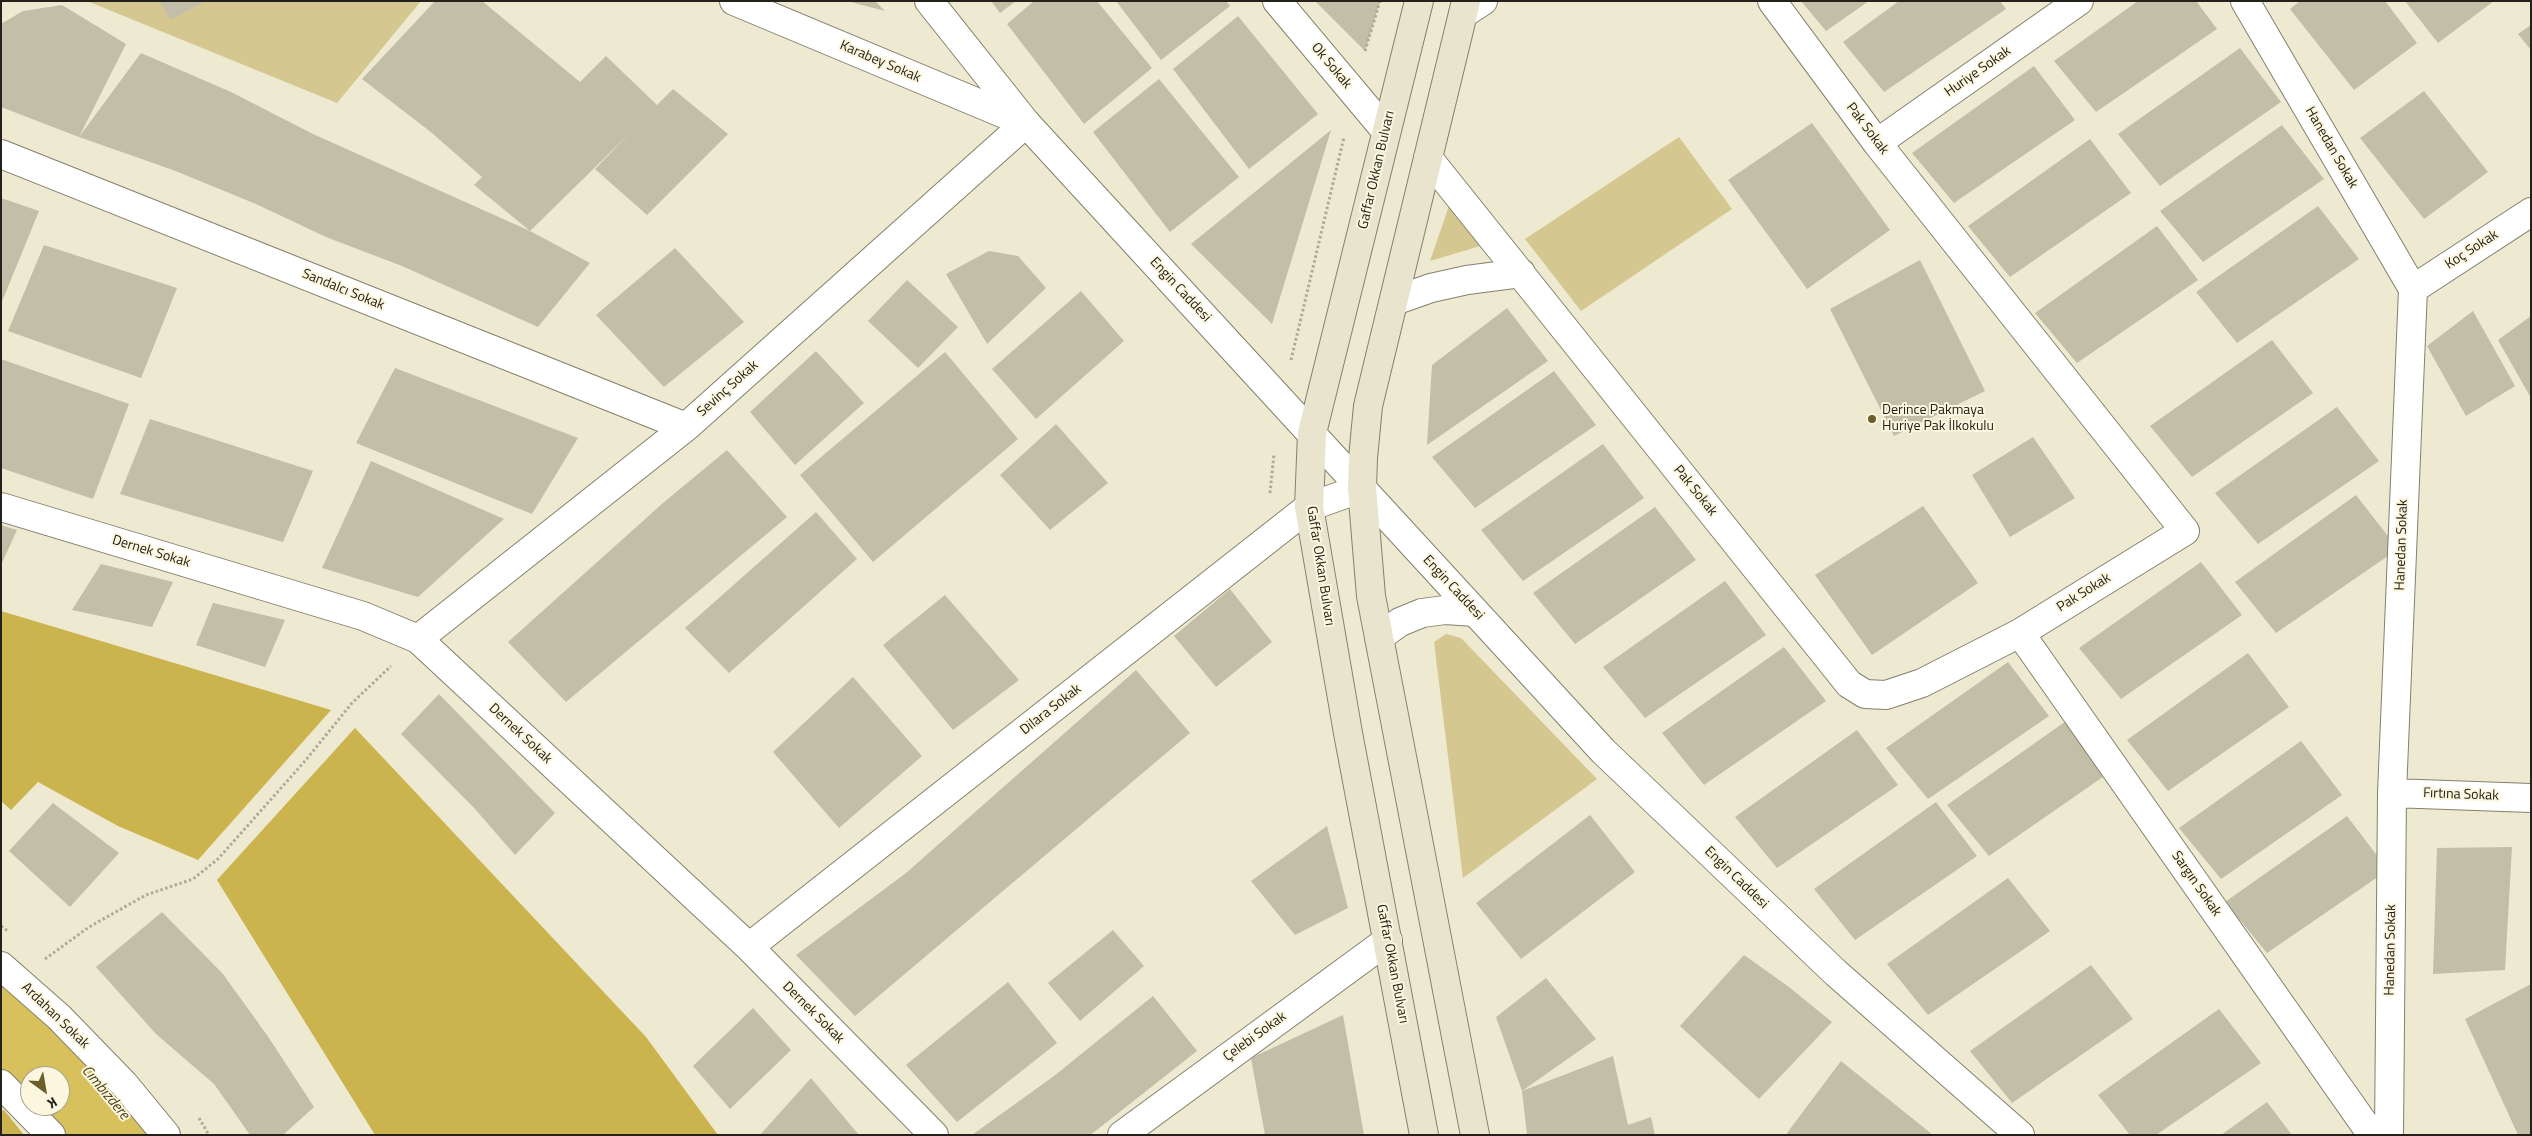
<!DOCTYPE html>
<html>
<head>
<meta charset="utf-8">
<style>
  body { margin:0 }
  #map { position:relative; width:2532px; height:1136px; overflow:hidden; background:#eee9d1; font-family:"Titillium Web",sans-serif }
  canvas { display:block }
  .frame { position:absolute; inset:0; border:2px solid #232119; pointer-events:none }
  .north { position:absolute; left:20px; top:1066px; width:50px; height:50px; box-sizing:border-box; background:#fcf6de; border:1px solid #a5a18f; border-radius:50%; rotate:148deg; font-size:14px; font-weight:700; line-height:20px; text-align:center; color:#232119 }
  .north::after { content:''; display:block; margin:auto; width:18px; height:22px; background:#6a5e2b; clip-path:polygon(50% 0,100% 100%,50% 72%,0 100%) }
</style>
</head>
<body>
<div id="map">
<canvas width="2532" height="1136"></canvas>
<div class="frame"></div>
<div class="north">K</div>
</div>
<script>
const context = document.querySelector('canvas').getContext('2d');
context.lineJoin = 'round';
function paint(path, color) {
  context.fillStyle = color;
  context.fill(path, 'evenodd');
}
function poly(rows) {
  const path = new Path2D();
  for (const r of rows) {
    path.moveTo(r[0], r[1]);
    for (let i = 2; i < r.length; i += 2) path.lineTo(r[i], r[i + 1]);
  }
  return path;
}
function strokePath(path, color, width, dash) {
  context.strokeStyle = color;
  context.lineWidth = width;
  context.lineCap = dash ? 'butt' : 'round';
  context.setLineDash(dash || []);
  context.stroke(path);
}
function label(font, color, halo, rows, align = 'center') {
  context.font = font + ' "Titillium Web",sans-serif';
  context.lineWidth = 4;
  context.setLineDash([]);
  context.textBaseline = 'middle';
  context.strokeStyle = halo;
  context.fillStyle = color;
  for (const [text, x, y, turn = 0] of rows) {
    context.save();
    context.translate(x, y);
    context.rotate((+turn || 0) * Math.PI / 180);
    context.textAlign = isNaN(turn) ? turn : align;
    if (halo) context.strokeText(text, 0, 0);
    context.fillText(text, 0, 0);
    context.restore();
  }
}
const green = poly([
  [87,1,421,1,337,103],
  [1679,137,1732,209,1581,311,1525,239],
  [1450,203,1484,245,1430,261],
  [1446,634,1461,638,1597,779,1463,878,1434,642]
]);
const forest = poly([
  [1,611,331,710,198,860,118,826,38,782,11,810,1,801],
  [355,728,646,1037,718,1135,375,1135,217,880],
  [4,1110,24,1135,1,1135,1,1111]
]);
const water = poly([
  [1,966,166,1135,51,1135,1,1084],
  [30,1076,60,1076,60,1106,30,1106]
]);
const building = poly([
  [159,1,206,1,170,20],
  [435,1,482,1,580,82,606,56,657,105,673,89,728,134,647,215,595,169,630,133,530,231,590,263,538,327,402,266,326,237,256,204,173,170,79,137,141,53,231,92,313,134,530,231,474,185,482,177,432,133,362,79],
  [851,1,875,1,885,11,851,2],
  [991,1,1016,1,1000,13],
  [1034,1,1097,1,1152,68,1084,124,1007,24],
  [1116,1,1226,1,1230,6,1161,60],
  [1315,1,1380,1,1365,51],
  [1801,1,1869,1,1826,31],
  [1899,1,2000,1,2006,9,1884,92,1843,42],
  [2138,1,2196,1,2217,29,2096,112,2054,61],
  [2300,1,2385,1,2417,43,2354,90,2290,9],
  [2405,1,2494,1,2438,43],
  [62,5,126,44,79,137,1,107,1,24,23,11],
  [1238,16,1318,114,1249,169,1173,69],
  [2531,25,2531,50,2518,34],
  [2240,48,2281,102,2160,186,2118,134],
  [2034,66,2075,120,1954,203,1912,153],
  [1159,79,1239,177,1170,232,1093,132],
  [2424,91,2488,172,2424,219,2360,138],
  [1812,123,1890,230,1807,289,1728,180],
  [2282,125,2324,179,2203,262,2160,211],
  [1331,130,1286,278,1272,324,1191,244],
  [2090,139,2131,193,2010,277,1968,226],
  [1,198,39,211,1,304],
  [2318,206,2359,259,2237,343,2196,292],
  [2157,226,2198,280,2077,363,2035,313],
  [44,245,177,288,141,378,8,331],
  [675,248,744,322,664,387,596,315],
  [989,251,1018,256,1046,288,987,344,946,274],
  [1920,260,1985,391,1894,436,1830,309],
  [907,280,958,327,918,368,868,321],
  [1081,291,1124,341,1036,419,992,369],
  [1507,308,1548,361,1427,445,1432,365],
  [2473,311,2515,386,2466,416,2427,346],
  [2531,316,2531,398,2498,340],
  [2272,340,2313,393,2192,477,2150,426],
  [816,351,864,403,795,465,750,412],
  [945,352,1018,439,873,562,800,475],
  [1,359,129,404,93,499,1,468],
  [395,368,578,438,532,514,356,443],
  [1554,371,1596,425,1475,508,1432,457],
  [2337,407,2379,461,2258,544,2215,493],
  [150,419,313,471,283,542,120,494],
  [1056,424,1108,483,1050,530,1000,475],
  [2033,437,2075,498,2010,537,1972,475],
  [1603,444,1644,498,1523,581,1481,530],
  [727,450,787,517,566,702,508,642,663,503],
  [371,461,504,519,418,597,322,568],
  [2356,495,2398,549,2276,633,2235,582],
  [1923,506,1978,583,1872,655,1815,575],
  [1655,507,1696,560,1575,644,1533,593],
  [816,512,857,559,729,673,685,628],
  [1,525,17,530,1,565],
  [2201,562,2242,615,2121,699,2079,648],
  [101,564,173,582,152,627,72,610],
  [1725,581,1766,635,1645,718,1603,667],
  [1230,589,1272,642,1216,687,1174,636],
  [945,595,1019,680,953,730,883,645],
  [213,603,285,620,265,667,196,645],
  [1784,647,1826,701,1704,785,1662,733],
  [2248,653,2289,707,2168,791,2127,740],
  [2008,662,2049,716,1928,799,1886,748],
  [1136,670,1190,733,855,1016,796,955,906,873],
  [853,677,922,756,839,828,773,752],
  [439,694,555,813,515,855,475,809,401,734],
  [2069,719,2110,772,1989,856,1947,805],
  [1857,730,1898,785,1777,868,1735,817],
  [2301,741,2342,795,2221,879,2179,828],
  [1936,802,1977,856,1855,940,1814,889],
  [53,803,119,853,70,907,9,851],
  [1590,815,1635,872,1521,959,1476,903],
  [2347,816,2388,870,2267,953,2225,902],
  [1327,826,1348,908,1295,935,1251,881],
  [2512,847,2505,970,2433,974,2437,848],
  [2008,878,2050,931,1928,1015,1887,964],
  [162,912,223,974,269,1038,314,1107,283,1135,250,1135,214,1084,156,1034,96,967],
  [1113,930,1144,966,1080,1021,1048,983],
  [1744,955,1789,987,1832,1022,1759,1099,1680,1026],
  [2091,965,2133,1019,2012,1103,1970,1051],
  [1546,978,1596,1039,1522,1091,1496,1017],
  [1008,982,1057,1043,957,1122,906,1065],
  [2531,984,2531,1135,2518,1135,2465,1019],
  [1153,996,1197,1051,1098,1129,1090,1135,972,1135,1054,1076],
  [753,1008,791,1050,730,1109,693,1066],
  [2219,1009,2261,1063,2156,1135,2130,1135,2098,1095],
  [1343,1015,1364,1135,1265,1135,1251,1058],
  [1613,1056,1628,1125,1651,1117,1655,1135,1527,1135,1522,1091],
  [1841,1061,1933,1135,1789,1135,1787,1133],
  [811,1078,859,1135,760,1135],
  [2267,1102,2292,1135,2221,1135]
]);
const path = poly([
  [1365,51,1380,1],
  [1291,360,1344,137],
  [1270,493,1274,454],
  [1,926,9,932],
  [45,959,89,927,146,895,193,879,218,859,305,761,352,703,391,666],
  [199,1118,209,1135]
]);
const pedestrian = poly([
  [1,1084,51,1135]
]);
const minor = poly([
  [1277,1,1386,131],
  [2245,1,2413,289,2392,793,2389,1135],
  [1463,14,1483,1],
  [1877,143,2079,1],
  [1,154,686,427],
  [1428,158,1849,684,1865,694,1886,695,1922,683,2020,633,2185,531,1877,143,1772,1],
  [2413,289,2531,212],
  [1394,301,1431,288,1467,280,1521,273],
  [1,507,363,616,418,639,749,947,934,1135],
  [2020,633,2372,1135],
  [1379,637,1400,622,1422,613,1445,610,1475,612],
  [418,639,686,427,1026,123,734,1],
  [2392,793,2531,798],
  [749,947,1309,507,1362,488],
  [1,966,59,1017,124,1084,166,1135],
  [1122,1135,1388,940]
]);
const tertiary = poly([
  [929,1,1026,123,1603,751,1836,973,2020,1135]
]);
const secondary = poly([
  [1419,1,1312,433,1309,507,1348,733,1424,1135],
  [1466,1,1368,406,1363,458,1362,488,1371,596,1475,1135]
]);
const markers = [
  [1872,419,5,"#6a5e2b"]
];
const streetNames = [
  ["Karabey Sokak",880,62,23],
  ["Ok Sokak",1331,66,50],
  ["Huriye Sokak",1978,72,-35],
  ["Pak Sokak",1867,129,53],
  ["Hanedan Sokak",2331,148,60],
  ["Gaffar Okkan Bulvarı",1377,170,-77],
  ["Koç Sokak",2472,250,-33],
  ["Sandalcı Sokak",343,290,22],
  ["Engin Caddesi",1180,290,47],
  ["Sevinç Sokak",728,389,-42],
  ["Pak Sokak",1695,491,51],
  ["Hanedan Sokak",2402,545,-88],
  ["Dernek Sokak",151,552,17],
  ["Gaffar Okkan Bulvarı",1320,566,81],
  ["Engin Caddesi",1453,588,47],
  ["Pak Sokak",2084,593,-32],
  ["Dilara Sokak",1051,710,-38],
  ["Dernek Sokak",520,734,43],
  ["Fırtına Sokak",2461,795,2],
  ["Engin Caddesi",1736,878,44],
  ["Sargın Sokak",2196,884,55],
  ["Hanedan Sokak",2391,950,-89],
  ["Gaffar Okkan Bulvarı",1392,964,79],
  ["Dernek Sokak",813,1013,45],
  ["Ardahan Sokak",55,1016,44],
  ["Çelebi Sokak",1255,1037,-36]
];
const poiNames = [
  ["Derince Pakmaya",1882,411],
  ["Huriye Pak İlkokulu",1882,427]
];
const waterNames = [
  ["Cımbızdere",105,1093,50]
];
paint(green, '#d5c790');
paint(forest, '#cbb34e');
paint(water, '#d8c05c');
paint(building, '#c3bea7');
strokePath(pedestrian, '#85806b', 30);
strokePath(minor, '#85806b', 30);
strokePath(tertiary, '#85806b', 30);
strokePath(secondary, '#85806b', 30);
strokePath(path, '#aeaa97', 3, [2.5, 2.5]);
strokePath(pedestrian, '#fff', 28);
strokePath(minor, '#fff', 28);
strokePath(tertiary, '#fff', 28);
strokePath(secondary, '#e9e4ce', 28);
for (const [x, y, r, color] of markers) {
  const dot = new Path2D();
  dot.arc(x, y, r, 0, 2 * Math.PI);
  context.fillStyle = color;
  context.fill(dot);
  strokePath(dot, '#fcf6de', 2);
}
label('14px', '#232119', '#fcf6de', streetNames);
label('14px', '#232119', '#fcf6de', poiNames, 'left');
label('italic 15px', '#473d13', '#fcf6de', waterNames);
</script>
</body>
</html>
